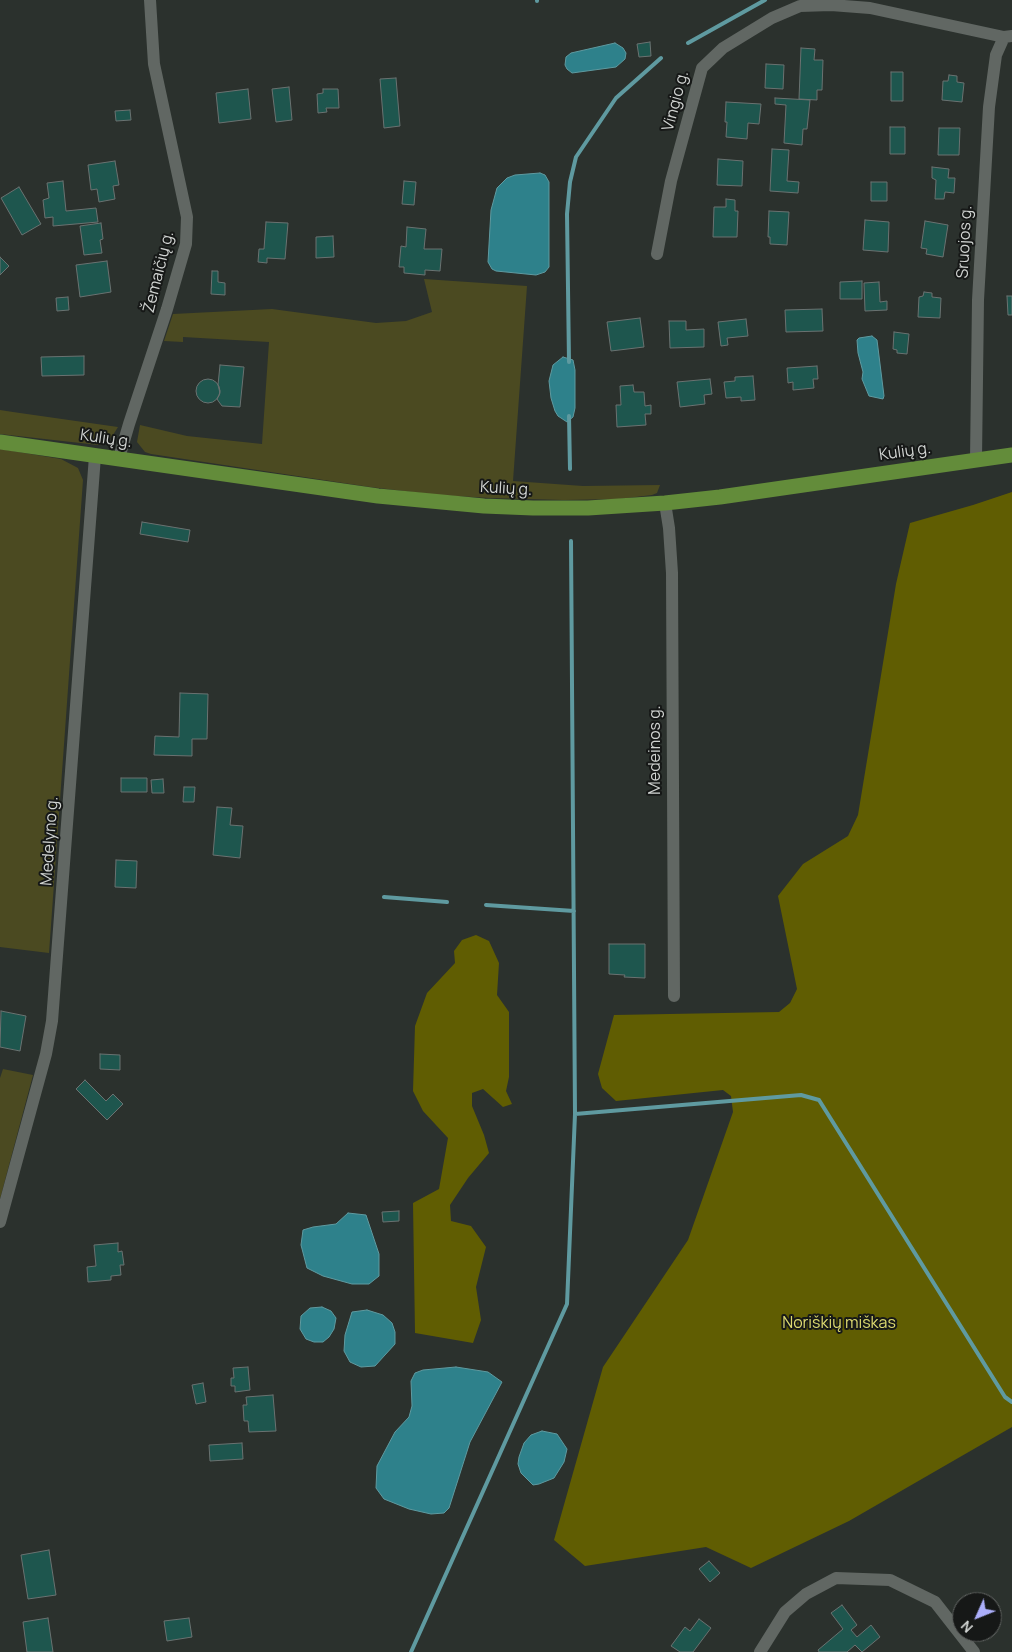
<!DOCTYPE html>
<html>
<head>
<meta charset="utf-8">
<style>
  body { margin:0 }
  #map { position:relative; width:1012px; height:1652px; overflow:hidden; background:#2b312d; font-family:Manrope,sans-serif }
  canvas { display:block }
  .north { position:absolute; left:952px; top:1592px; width:50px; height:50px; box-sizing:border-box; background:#161817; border:1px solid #606361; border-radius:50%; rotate:226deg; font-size:14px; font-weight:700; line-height:20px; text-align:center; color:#d0d3d1 }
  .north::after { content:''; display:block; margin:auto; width:18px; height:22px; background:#acaffb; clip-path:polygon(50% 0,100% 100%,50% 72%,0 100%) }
</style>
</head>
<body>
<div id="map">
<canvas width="1012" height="1652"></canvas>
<div class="north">N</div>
</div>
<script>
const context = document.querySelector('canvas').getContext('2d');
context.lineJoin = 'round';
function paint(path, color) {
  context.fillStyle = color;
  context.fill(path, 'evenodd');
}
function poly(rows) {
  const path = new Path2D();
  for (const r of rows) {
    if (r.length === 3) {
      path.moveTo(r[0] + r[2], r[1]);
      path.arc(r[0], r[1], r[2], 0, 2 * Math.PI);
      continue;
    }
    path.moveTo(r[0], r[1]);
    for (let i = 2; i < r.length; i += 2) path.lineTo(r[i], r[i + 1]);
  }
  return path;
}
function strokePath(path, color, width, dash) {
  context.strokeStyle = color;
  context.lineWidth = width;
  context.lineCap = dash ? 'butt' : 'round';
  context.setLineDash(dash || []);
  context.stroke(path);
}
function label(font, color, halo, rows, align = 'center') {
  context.font = font + ' Manrope,sans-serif';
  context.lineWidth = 4;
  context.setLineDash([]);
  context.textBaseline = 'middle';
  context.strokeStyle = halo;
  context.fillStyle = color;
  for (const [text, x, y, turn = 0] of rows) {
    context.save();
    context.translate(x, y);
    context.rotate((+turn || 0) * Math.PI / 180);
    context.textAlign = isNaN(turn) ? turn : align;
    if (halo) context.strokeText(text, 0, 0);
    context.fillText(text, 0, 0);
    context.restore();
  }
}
const green = poly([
  [424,279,527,286,513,481,583,486,660,485,657,493,652,495,619,499,564,500,490,498,438,495,370,487,151,454,145,452,137,442,140,425,187,436,262,444,269,342,183,337,183,342,164,341,173,314,272,309,376,323,406,321,432,312],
  [0,410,13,412,118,427,113,435,105,443,98,445,0,434],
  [0,449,61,459,78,468,83,480,49,953,0,947],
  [3,1069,33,1075,0,1199,0,1078]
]);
const forest = poly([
  [1012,492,1012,1427,849,1521,751,1568,706,1547,585,1566,554,1540,603,1367,688,1240,733,1112,731,1096,723,1090,616,1101,602,1088,598,1074,614,1015,779,1012,790,1003,797,989,778,896,803,864,848,836,858,815,896,584,910,523,973,505],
  [476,935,489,941,499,963,497,995,509,1012,509,1077,506,1091,512,1104,503,1107,483,1089,472,1093,472,1106,484,1135,489,1153,468,1178,450,1205,451,1221,471,1226,486,1247,476,1287,481,1320,473,1343,415,1333,413,1203,439,1189,448,1138,423,1111,413,1091,415,1026,427,993,455,963,454,951,462,940]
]);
const water = poly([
  [615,43,623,48,626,53,625,59,616,67,572,73,567,69,565,65,566,57,571,53,615,43],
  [540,173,545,175,549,182,549,267,545,272,536,275,496,271,492,269,488,262,491,210,497,188,507,178,515,175,540,173],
  [872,336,877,340,884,396,883,399,869,396,862,379,863,372,858,353,857,340,859,338,872,336],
  [563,357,573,360,575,370,575,408,573,417,567,422,558,416,555,411,551,398,549,381,553,365,563,357],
  [348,1213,366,1215,379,1254,379,1276,369,1284,352,1284,323,1276,307,1268,301,1245,303,1230,313,1227,336,1224,348,1213],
  [322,1307,331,1311,336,1318,334,1329,329,1337,323,1342,314,1342,306,1339,300,1329,301,1316,310,1308,322,1307],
  [367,1310,383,1315,392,1323,395,1332,395,1344,375,1366,361,1367,350,1362,344,1351,345,1335,352,1312,367,1310],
  [456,1367,488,1372,502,1382,470,1442,449,1508,444,1513,431,1514,409,1509,384,1499,376,1488,377,1466,395,1432,409,1417,412,1406,411,1381,415,1373,423,1370,456,1367],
  [542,1431,557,1434,567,1449,564,1462,554,1478,539,1484,533,1485,521,1473,518,1464,519,1457,524,1443,531,1435,542,1431]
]);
const stream = poly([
  [537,0,537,1],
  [688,43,765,0],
  [569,362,567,214,570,182,576,157,616,98,661,58],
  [569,416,570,469],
  [384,897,447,902],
  [486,905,574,911],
  [575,1114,801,1095,819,1100,1005,1397,1012,1402],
  [411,1652,567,1304,575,1114,571,541]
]);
const building = poly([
  [650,42,651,56,639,57,637,44,650,42],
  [801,48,815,49,814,60,823,60,822,90,817,90,817,100,799,99,801,48],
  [766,64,784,65,783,89,765,88,766,64],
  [891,72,903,72,903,101,891,101,891,72],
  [949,75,957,76,957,82,964,83,962,102,942,100,943,81,948,81,949,75],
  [396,78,400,126,384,128,380,79,396,78],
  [289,87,292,120,276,122,272,89,289,87],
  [248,89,251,119,219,123,216,93,248,89],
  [323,89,338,89,339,108,326,108,327,112,318,113,317,94,323,93,323,89],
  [775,98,810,100,807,129,803,129,802,145,784,143,786,105,775,104,775,98],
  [726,102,761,104,759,124,748,123,747,139,726,137,727,122,725,122,726,102],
  [130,110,131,120,116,121,115,111,130,110],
  [890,127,905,127,905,154,890,154,890,127],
  [939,128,960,128,959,155,938,155,939,128],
  [772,149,789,150,787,181,799,182,798,193,770,191,772,149],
  [718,159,743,161,742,186,717,185,718,159],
  [115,161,119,185,113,186,115,199,99,202,97,189,91,190,88,165,115,161],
  [932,167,949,169,948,178,955,178,954,193,945,192,944,199,935,199,936,180,932,178,932,167],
  [63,181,66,211,96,208,98,222,53,226,53,217,45,218,43,200,49,198,47,183,63,181],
  [404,181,416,182,414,205,402,204,404,181],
  [871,182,887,182,887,201,871,201,871,182],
  [19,187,41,224,22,235,1,198,19,187],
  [726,199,735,200,735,211,738,211,737,237,713,237,714,207,726,207,726,199],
  [769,211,789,212,787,245,770,244,770,237,768,237,769,211],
  [865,220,889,222,888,252,863,250,865,220],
  [925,221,948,225,943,257,926,254,927,249,921,248,925,221],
  [266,222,288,223,285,259,267,258,267,263,258,262,259,249,264,249,266,222],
  [101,223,103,239,100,240,102,253,84,255,80,226,101,223],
  [407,227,426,229,424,249,442,249,440,271,425,270,425,275,404,273,404,267,399,267,401,246,406,247,407,227],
  [333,236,334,257,316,258,316,237,333,236],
  [0,257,9,266,0,275,0,257],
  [107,261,111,292,80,297,76,265,107,261],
  [212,271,218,271,218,282,225,283,225,295,211,294,212,271],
  [862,281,862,299,840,299,840,282,862,281],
  [879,282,880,302,887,301,887,310,865,311,864,283,879,282],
  [924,292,932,293,932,297,941,298,940,318,918,317,919,297,923,296,924,292],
  [1007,296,1012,296,1012,315,1008,315,1007,296],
  [68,297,69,310,57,311,56,298,68,297],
  [822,309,823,331,786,332,785,310,822,309],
  [640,318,644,347,611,351,607,322,640,318],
  [746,319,748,336,727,338,728,345,721,346,718,322,746,319],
  [669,321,686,321,686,330,704,329,704,347,670,348,669,321],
  [894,332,909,334,907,354,897,353,897,350,893,349,894,332],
  [84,356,84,375,42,376,41,357,84,356],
  [220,365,244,367,240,407,222,406,219,402,217,399,220,393,218,385,220,365],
  [817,366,818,379,813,379,814,388,793,390,793,382,788,383,787,368,817,366],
  [753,376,755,400,741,401,741,397,726,398,724,382,735,381,735,377,753,376],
  [208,391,12],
  [710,379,712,394,704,395,705,404,680,407,677,382,710,379],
  [633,385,634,392,644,392,645,406,651,405,651,414,645,414,646,425,617,427,616,405,621,405,620,386,633,385],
  [142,522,190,530,188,542,140,534,142,522],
  [180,693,208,694,207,739,192,739,192,756,154,755,155,736,179,737,180,693],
  [121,778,147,778,147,792,121,792,121,778],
  [163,779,164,793,152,793,151,780,163,779],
  [184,787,195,787,194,802,183,802,184,787],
  [217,807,232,808,230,825,243,826,240,858,213,855,217,807],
  [116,860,137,861,136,888,115,887,116,860],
  [609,944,645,944,645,978,624,977,625,975,609,974,609,944],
  [1,1011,26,1016,20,1051,0,1047,1,1011],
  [100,1054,120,1055,120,1070,100,1069,100,1054],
  [85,1080,106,1101,113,1094,123,1104,107,1120,76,1089,85,1080],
  [399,1211,399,1221,383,1222,382,1212,399,1211],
  [118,1243,118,1252,122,1251,124,1265,120,1265,121,1275,111,1276,111,1280,88,1282,87,1267,96,1266,94,1245,118,1243],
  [248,1367,250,1390,235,1392,235,1386,231,1386,231,1378,234,1378,233,1368,248,1367],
  [203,1383,206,1402,196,1404,192,1385,203,1383],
  [273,1395,276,1431,249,1432,248,1421,244,1421,243,1405,247,1405,246,1397,273,1395],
  [242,1443,243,1459,210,1461,209,1445,242,1443],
  [49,1550,56,1595,28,1599,21,1555,49,1550],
  [709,1561,720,1573,710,1582,699,1569,709,1561],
  [842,1605,857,1625,851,1630,857,1637,871,1625,880,1637,862,1652,855,1645,847,1652,819,1652,818,1650,843,1629,831,1613,842,1605],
  [48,1618,53,1652,27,1652,23,1622,48,1618],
  [189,1618,192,1637,167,1641,164,1621,189,1618],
  [699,1619,711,1628,693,1652,680,1652,671,1646,685,1627,690,1631,699,1619]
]);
const street = poly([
  [657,254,671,181,702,68,723,48,772,18,800,6,831,5,870,8,1004,37],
  [119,458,129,424,167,309,186,244,187,217,154,64,150,0],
  [976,459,978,300,989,107,996,55,1004,37,1012,36],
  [665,503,669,528,672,573,674,996],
  [0,1222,46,1054,52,1021,95,456],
  [760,1652,785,1612,806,1594,836,1578,890,1580,935,1602,974,1652]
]);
const primary = poly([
  [0,442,378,496,484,506,533,508,588,508,665,503,720,497,1012,455]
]);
const streetNames = [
  ["Vingio g.",676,101,-75],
  ["Sruojos g.",965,242,-87],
  ["Žemaičių g.",159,272,-76],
  ["Kulių g.",106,439,8],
  ["Kulių g.",905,452,-8],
  ["Kulių g.",506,489,3],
  ["Medeinos g.",656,750,-90],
  ["Medelyno g.",50,841,-86]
];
const parkNames = [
  ["Noriškių miškas",839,1324]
];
paint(green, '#4b4a21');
paint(forest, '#605d02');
paint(water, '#2e818b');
strokePath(water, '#5f9aa0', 1);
strokePath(stream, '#5f9aa0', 4);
paint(building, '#1e564e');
strokePath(building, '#6a7271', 1);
strokePath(street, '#616763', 12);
strokePath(primary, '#638c3a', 15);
label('16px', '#d0d3d1', '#161817', streetNames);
label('16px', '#ddda70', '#161817', parkNames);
</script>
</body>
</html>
